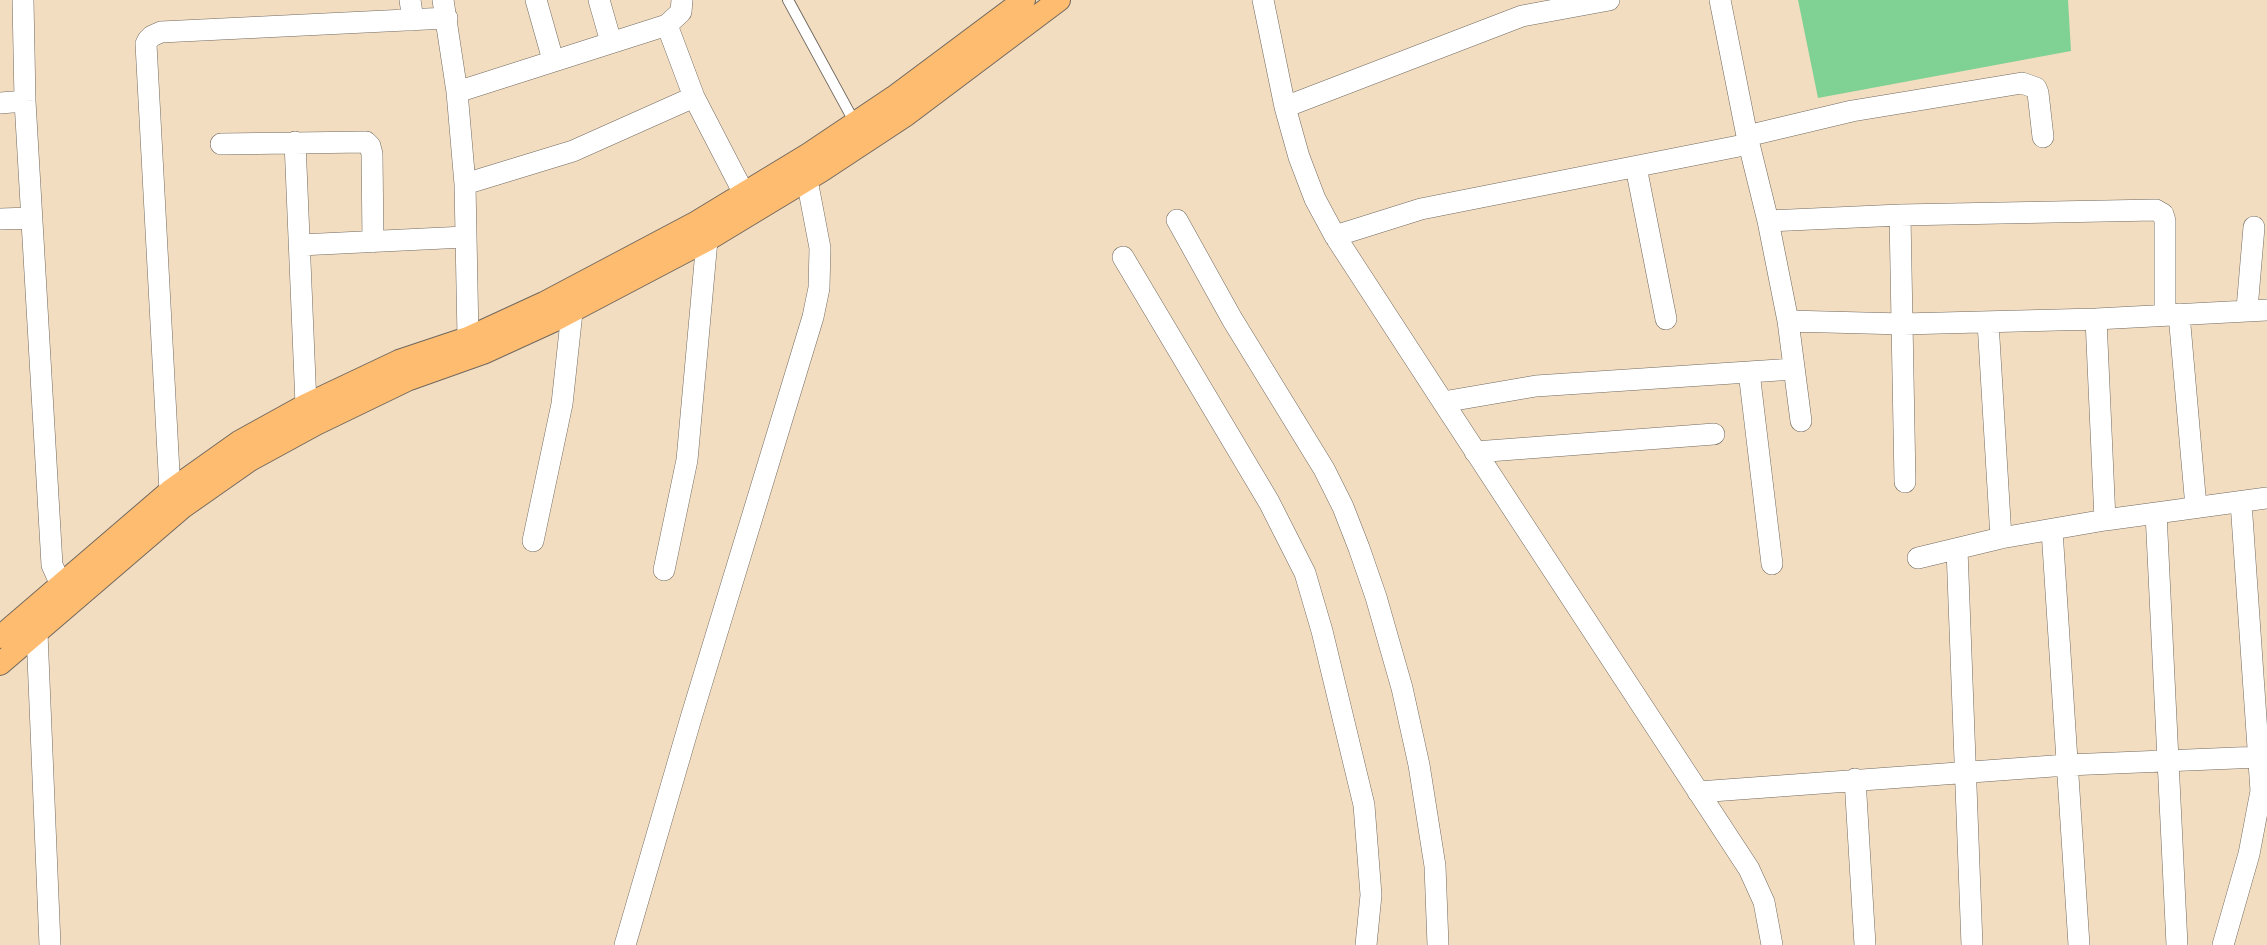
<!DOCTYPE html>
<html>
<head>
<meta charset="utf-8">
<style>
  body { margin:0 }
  canvas { display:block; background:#f3ddc0 }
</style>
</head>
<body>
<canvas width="2267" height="945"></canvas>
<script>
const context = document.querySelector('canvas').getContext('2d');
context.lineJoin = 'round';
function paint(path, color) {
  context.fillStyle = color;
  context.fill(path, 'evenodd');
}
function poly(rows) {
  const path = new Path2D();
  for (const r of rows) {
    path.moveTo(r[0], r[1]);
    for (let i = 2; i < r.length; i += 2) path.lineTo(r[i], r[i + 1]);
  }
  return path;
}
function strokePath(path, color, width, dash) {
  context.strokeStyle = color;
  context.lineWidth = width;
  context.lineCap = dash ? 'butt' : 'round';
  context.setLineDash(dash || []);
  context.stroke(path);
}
const green = poly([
  [1798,0,2068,0,2071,51,1818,98]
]);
const service = poly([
  [788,0,855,123]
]);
const minor = poly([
  [23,0,25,101,52,565,61,585,72,596],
  [410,0,413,20],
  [443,0,457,92,465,184,468,338],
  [536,0,553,60],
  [599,0,611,42],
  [1263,0,1285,107,1299,157,1315,199,1335,236,1443,402,1749,869,1764,902,1772,945],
  [1720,0,1747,136,1768,221,1788,321,1801,421],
  [667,25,694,97,752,209],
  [457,92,667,25,681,12,682,0],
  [0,103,25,101],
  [1285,107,1522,16,1609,0],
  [1747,136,1852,111,2022,83,2036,88,2038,93,2043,137],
  [295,142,306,405],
  [221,144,366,142,370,146,372,154,373,242],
  [1636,167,1666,319],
  [465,184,573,151,694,97],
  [1900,215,1905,482],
  [0,219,31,218],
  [1177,220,1232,319,1324,469,1343,507,1359,548,1376,597,1402,688,1419,765,1435,866,1438,945],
  [1768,221,1900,215,2156,210,2163,214,2165,221,2165,315],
  [1335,236,1421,209,1749,144],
  [300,245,465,237],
  [1123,257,1269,502,1305,573,1322,631,1364,805,1371,895,1366,945],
  [2247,309,2254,227],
  [2179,314,2196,507],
  [2096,319,2105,520],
  [1788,321,1903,324,2096,319,2267,310],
  [1988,322,2001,538],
  [1749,372,1772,564],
  [1443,402,1536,386,1794,369],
  [1475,452,1714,434],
  [170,491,146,44,148,40,152,36,161,32,447,18],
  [2156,513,2177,945],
  [2052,530,2079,945],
  [533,541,562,404,572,312],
  [1957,549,1972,945],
  [1918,558,2001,538,2105,520,2267,498],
  [664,570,687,460,707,240],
  [37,633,50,945],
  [1855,779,1865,945],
  [1698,792,2067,765,2260,757],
  [625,945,691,718,813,317,819,288,820,248,807,180],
  [2223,945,2249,854,2261,791,2241,502]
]);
const trunk = poly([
  [0,637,170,491,239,442,306,405,399,361,468,338,544,303,697,222,809,154,894,97,1024,0],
  [0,664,183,507,250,460,316,424,407,380,483,353,553,321,707,240,821,171,906,115,1059,0]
]);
paint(green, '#80d294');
strokePath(service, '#71695f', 12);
strokePath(minor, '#71695f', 22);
strokePath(trunk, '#71695f', 24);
strokePath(service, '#fff', 10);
strokePath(minor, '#fff', 21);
strokePath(trunk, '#febc70', 22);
</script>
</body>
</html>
